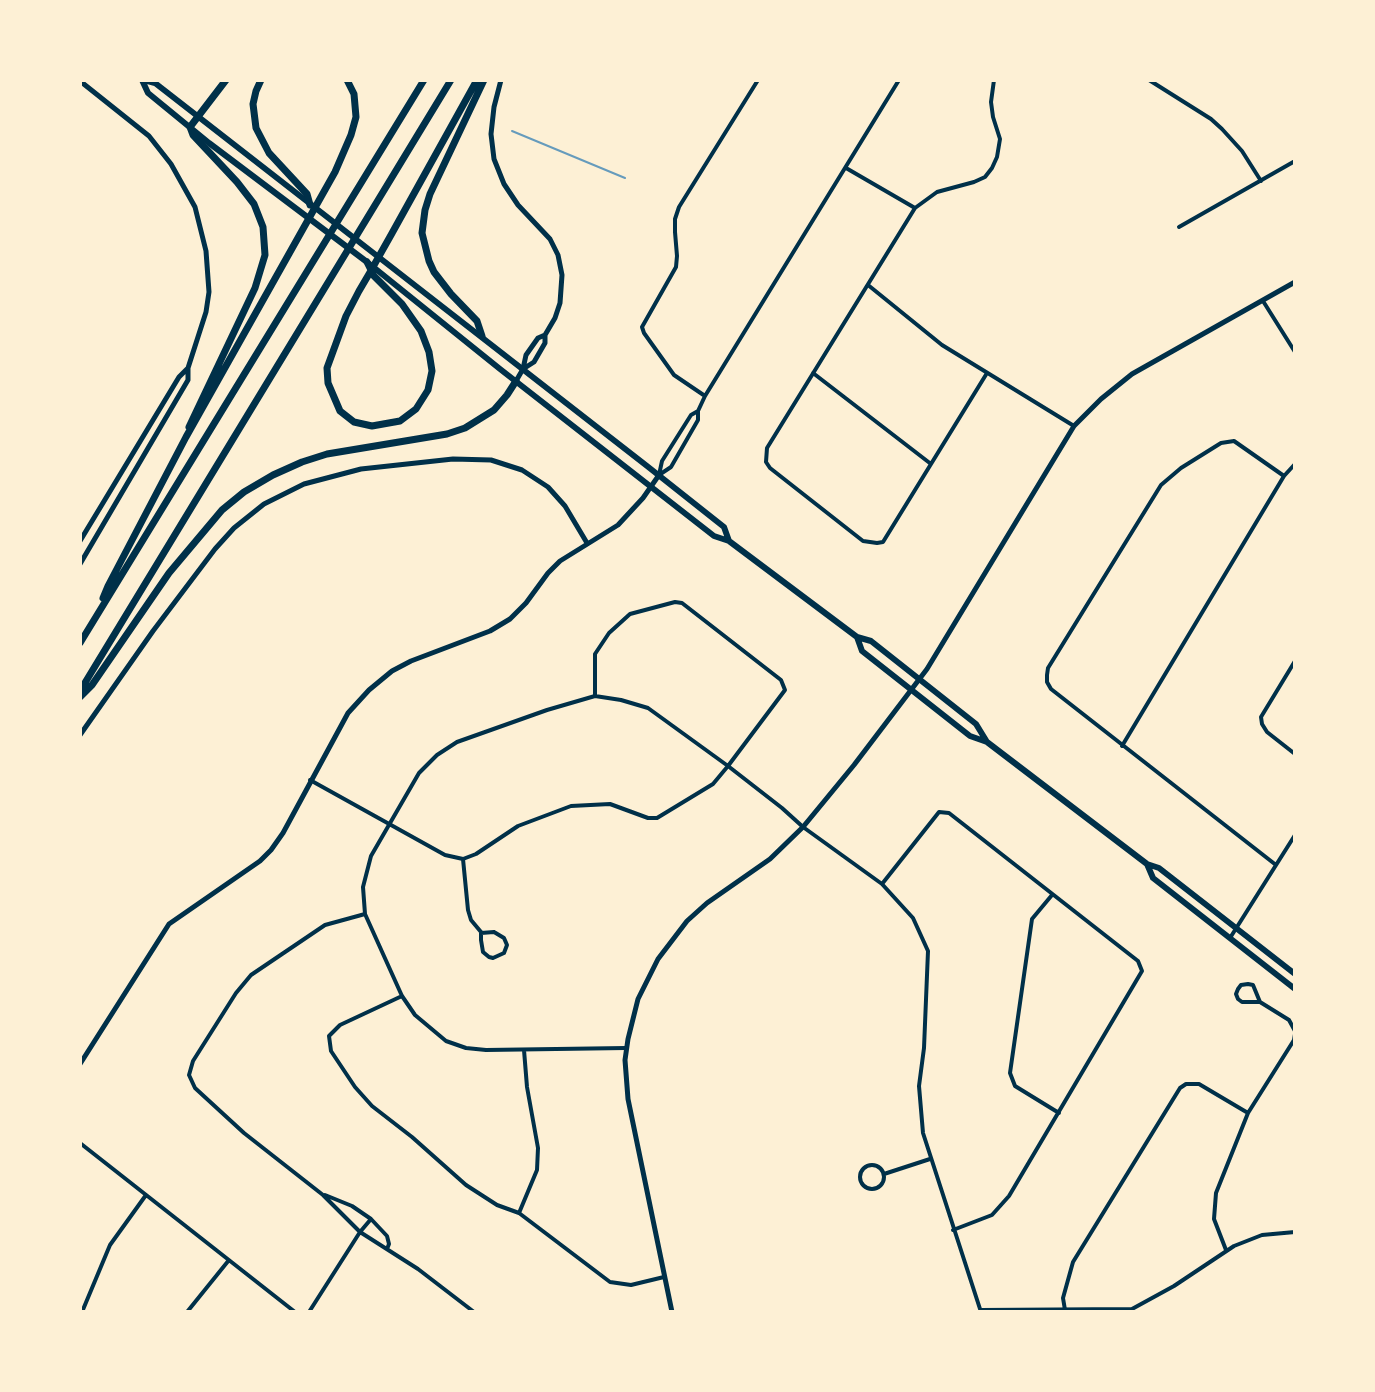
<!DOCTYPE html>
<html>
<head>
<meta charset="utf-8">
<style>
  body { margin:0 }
  #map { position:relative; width:1375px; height:1392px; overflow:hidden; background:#fdf0d5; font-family:"Space Grotesk",sans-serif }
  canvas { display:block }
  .frame { position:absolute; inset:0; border:82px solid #fdf0d5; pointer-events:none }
</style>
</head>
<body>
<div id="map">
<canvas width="1375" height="1392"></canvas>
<div class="frame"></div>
</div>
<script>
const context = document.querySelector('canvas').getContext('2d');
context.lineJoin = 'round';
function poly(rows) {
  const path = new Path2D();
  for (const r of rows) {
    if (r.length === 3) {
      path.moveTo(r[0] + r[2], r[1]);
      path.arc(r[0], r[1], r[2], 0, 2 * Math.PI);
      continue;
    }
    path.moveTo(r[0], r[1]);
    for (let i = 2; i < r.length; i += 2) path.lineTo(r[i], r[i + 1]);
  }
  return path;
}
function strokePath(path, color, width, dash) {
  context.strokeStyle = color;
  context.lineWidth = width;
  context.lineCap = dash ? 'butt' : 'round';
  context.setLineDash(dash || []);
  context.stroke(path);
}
const stream = poly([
  [512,131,625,178]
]);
const minor = poly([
  [1149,80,1211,119,1222,129,1242,151,1261,181],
  [846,168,915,208],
  [1179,227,1295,161],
  [868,285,942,345,1074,426],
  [1263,301,1295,352],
  [813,373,931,464],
  [987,373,883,542,877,543,863,541,770,468,766,462,767,448,915,208,937,192,974,182,985,177,992,168,997,157,1000,139,993,117,991,102,994,80],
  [705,396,674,375,644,333,642,327,676,267,677,256,675,232,675,219,679,207,758,80],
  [659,475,671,467,698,420,698,411,705,396,899,80],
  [659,475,662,461,691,415,698,411],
  [1295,661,1261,717,1262,724,1267,732,1295,754],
  [1122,746,1284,476,1295,464],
  [310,780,445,855,463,859,476,854,518,826,571,806,610,804,648,818,657,818,713,784,728,766,785,690,781,680,682,603,675,602,630,614,609,633,595,654,595,696],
  [463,859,468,910,471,920,481,932],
  [1276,865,1051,689,1047,682,1047,675,1048,668,1161,485,1181,468,1221,443,1234,441,1284,476],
  [882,884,939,812,949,813,1138,961,1142,971,1009,1196,992,1215,953,1230],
  [1052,895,1032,919,1010,1073,1015,1086,1059,1113],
  [365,914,325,925,251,975,236,993,193,1061,189,1075,195,1088,244,1133,323,1195,360,1232,418,1269,474,1312],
  [494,932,504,938,507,945,504,953,493,958,489,957,483,952,481,940,481,933,494,932],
  [1230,938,1295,835],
  [402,996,340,1025,329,1036,331,1051,355,1087,372,1106,412,1137,466,1185,497,1205,519,1213,610,1282,631,1285,664,1277],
  [1260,1002,1253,985,1248,984,1241,985,1238,989,1236,994,1238,999,1242,1002,1260,1002,1289,1020,1295,1031],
  [626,1048,486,1050,466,1048,446,1041,415,1015,402,996,365,914,363,887,371,856,419,773,437,755,457,742,547,710,595,696,621,700,648,708,728,766,782,808,803,827,882,884,913,918,928,951,924,1048,919,1086,923,1133,981,1312],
  [80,1143,295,1312],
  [872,1177,12],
  [884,1174,930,1159],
  [325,1195,352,1206,371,1219,387,1236,389,1244,387,1249],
  [519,1213,537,1170,538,1148,527,1087,524,1050],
  [1226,1250,1214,1219,1216,1193,1248,1113,1294,1040,1295,1034],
  [981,1310,1132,1309,1174,1286,1234,1246,1262,1235,1295,1232],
  [1065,1310,1063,1298,1073,1262,1180,1088,1186,1084,1199,1084,1248,1113],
  [82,1312,110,1245,146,1195],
  [187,1312,229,1260],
  [309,1312,360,1232,371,1219]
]);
const tertiary = poly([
  [501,80,494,107,491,134,494,159,504,184,518,205,550,239,558,255,562,275,560,303,555,318,545,335,545,343,534,362,523,369],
  [80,81,149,136,171,164,195,207,206,251,209,292,206,312,188,368,188,380,80,564],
  [516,381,523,369,526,355,538,338,545,335],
  [80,541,179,377,187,369],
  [80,735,153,631,215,549,234,528,264,504,304,484,361,469,453,459,491,460,522,470,548,487,565,506,587,543],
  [80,1064,169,924,260,861,271,850,283,833,348,713,369,690,392,671,411,661,490,631,510,619,526,603,548,573,560,561,618,525,643,498,659,475],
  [672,1312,628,1099,625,1060,628,1039,638,999,658,959,687,921,707,903,770,859,803,827,854,765,927,669,1074,426,1101,399,1132,374,1295,282]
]);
const secondary = poly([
  [142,80,148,93,209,143,367,262,500,369,714,536,729,541,857,637,871,641,976,724,987,742],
  [144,80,155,83,647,466,724,527,729,541],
  [857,637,862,651,970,736,987,742,1147,864,1159,868,1295,974],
  [1147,864,1153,878,1295,989]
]);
const motorway = poly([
  [261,80,256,91,253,104,256,128,269,153,307,194,310,205],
  [367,262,374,276,402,304,421,331,429,352,432,371,428,390,416,409,400,421,372,426,354,422,340,411,328,383,327,368,346,316,359,291,369,274,391,235,477,80],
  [482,336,477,321,451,294,434,272,429,261,422,233,425,210,430,194,484,80],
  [189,427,255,288,265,255,263,227,254,204,237,182,193,135,190,127,226,80],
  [103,598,108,586,186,437,335,172,351,135,356,117,354,94,347,80],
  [80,643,424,80],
  [80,691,451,80],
  [80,697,92,685,169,573,222,510,244,492,273,475,302,462,327,454,447,434,465,428,494,410,507,395,516,381]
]);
strokePath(stream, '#669bbc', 2);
strokePath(minor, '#003049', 4);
strokePath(tertiary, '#003049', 5);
strokePath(secondary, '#003049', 6);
strokePath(motorway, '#003049', 7);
</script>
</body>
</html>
